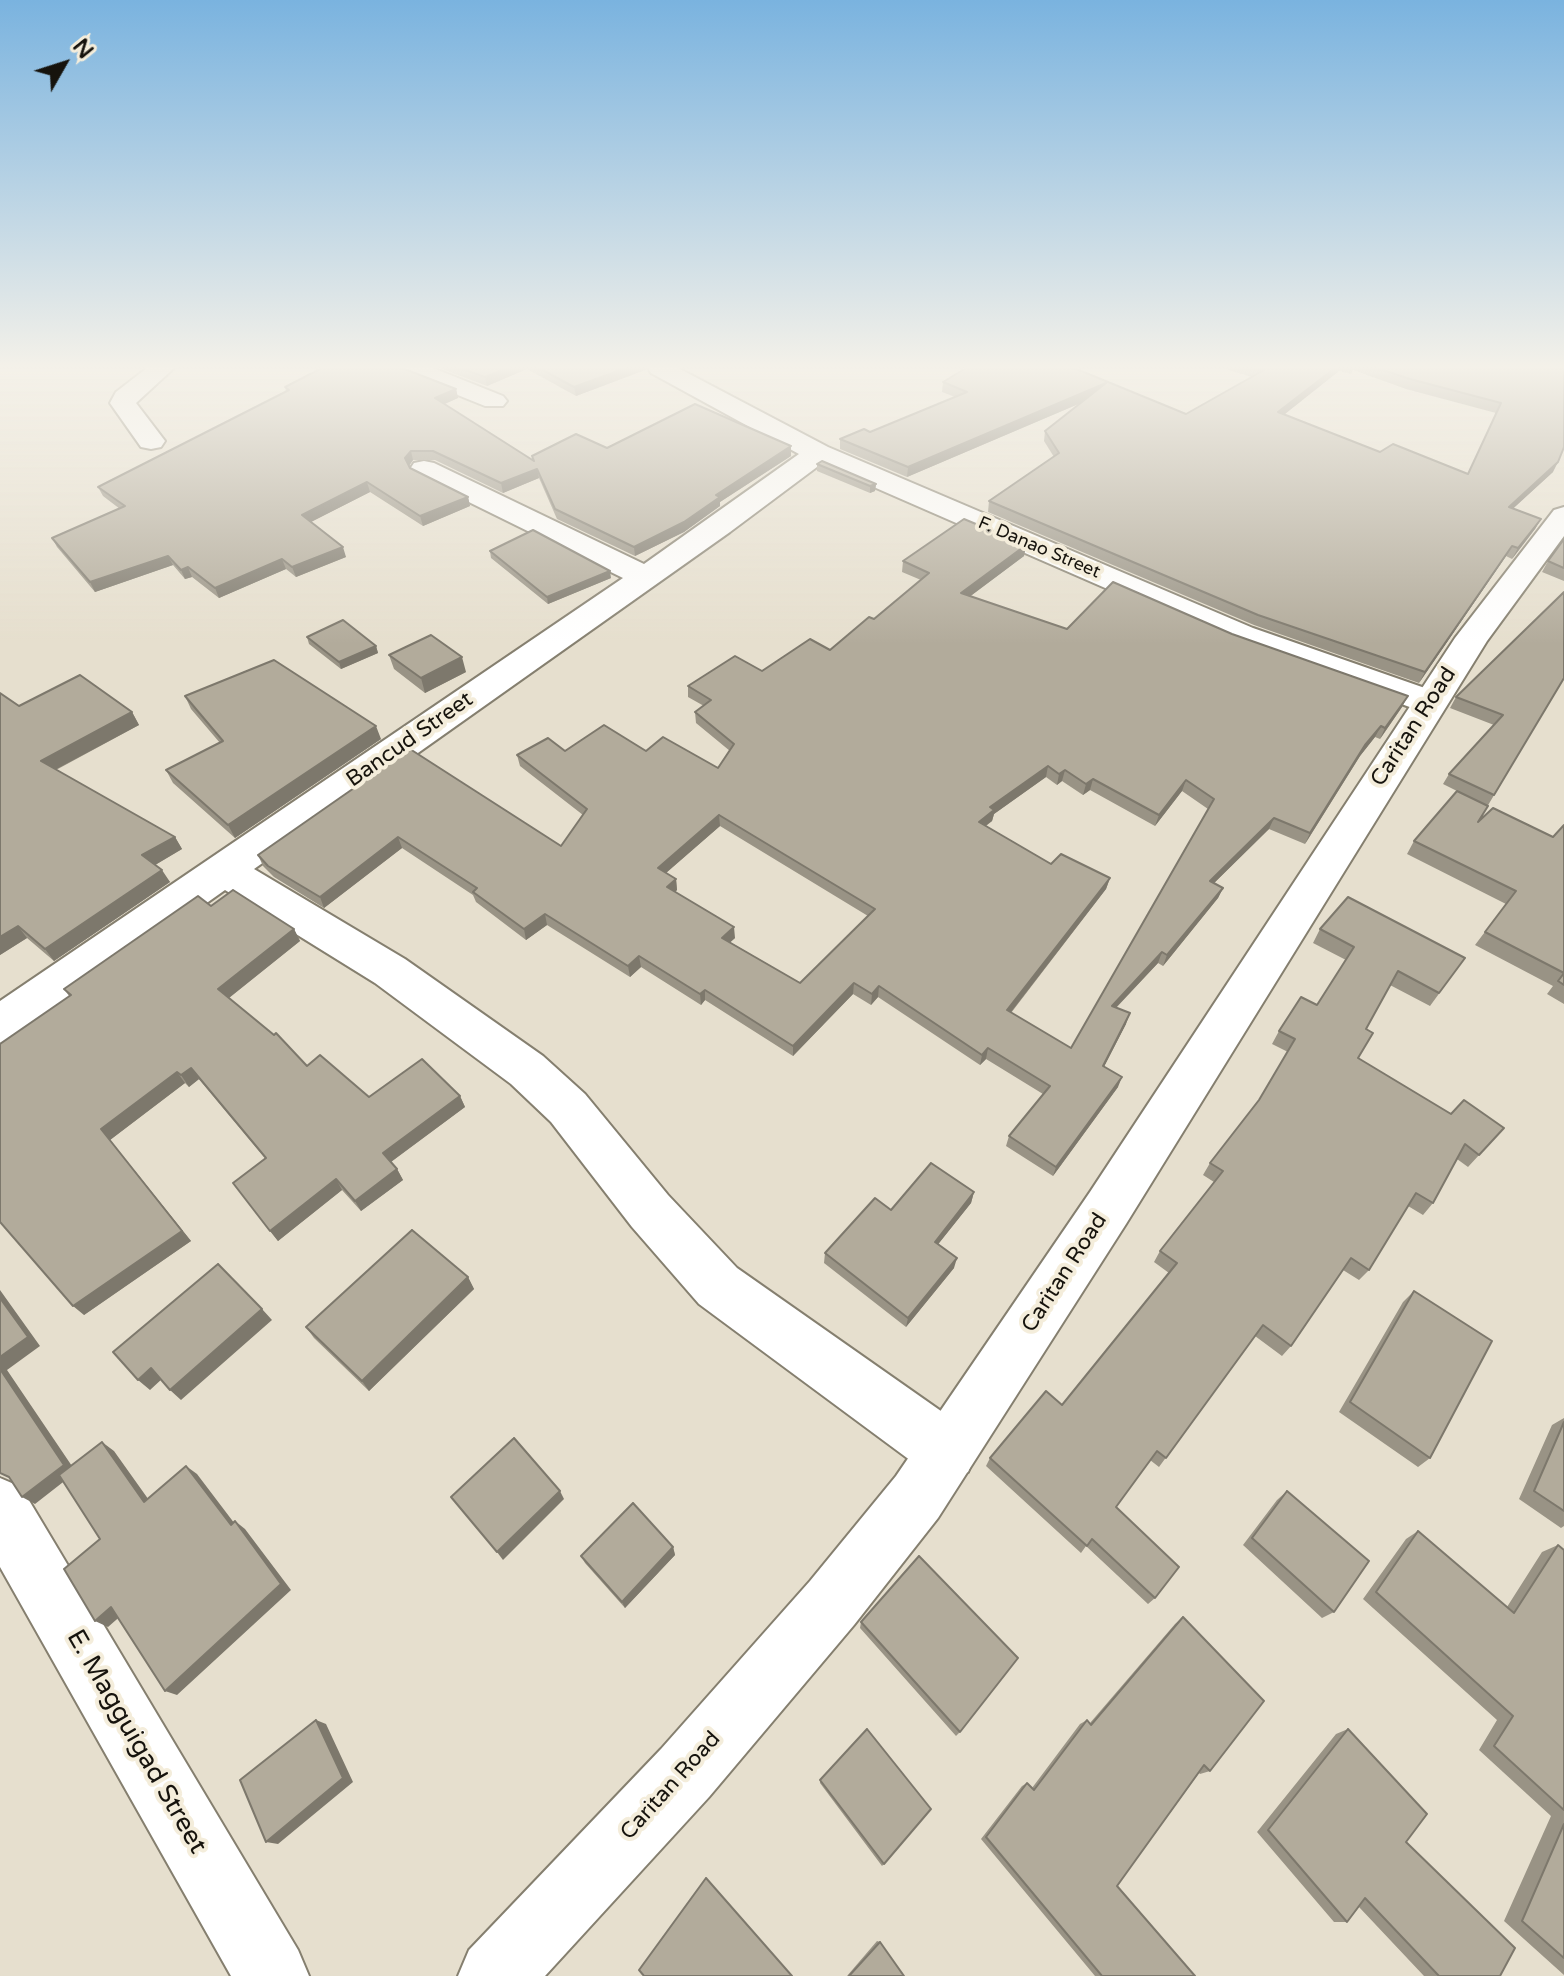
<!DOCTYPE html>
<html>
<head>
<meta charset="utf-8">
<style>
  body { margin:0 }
  #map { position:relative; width:1564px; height:1976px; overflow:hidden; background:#e6dfce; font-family:"Varela Round",sans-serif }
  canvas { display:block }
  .north { position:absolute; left:24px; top:24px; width:80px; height:80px; -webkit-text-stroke:6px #f4eddb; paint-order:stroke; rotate:51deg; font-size:22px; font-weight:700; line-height:32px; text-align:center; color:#16130d }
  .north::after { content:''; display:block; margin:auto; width:28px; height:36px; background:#16130d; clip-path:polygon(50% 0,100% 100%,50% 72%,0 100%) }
</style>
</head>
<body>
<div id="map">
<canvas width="1564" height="1976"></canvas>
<div class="north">N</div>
</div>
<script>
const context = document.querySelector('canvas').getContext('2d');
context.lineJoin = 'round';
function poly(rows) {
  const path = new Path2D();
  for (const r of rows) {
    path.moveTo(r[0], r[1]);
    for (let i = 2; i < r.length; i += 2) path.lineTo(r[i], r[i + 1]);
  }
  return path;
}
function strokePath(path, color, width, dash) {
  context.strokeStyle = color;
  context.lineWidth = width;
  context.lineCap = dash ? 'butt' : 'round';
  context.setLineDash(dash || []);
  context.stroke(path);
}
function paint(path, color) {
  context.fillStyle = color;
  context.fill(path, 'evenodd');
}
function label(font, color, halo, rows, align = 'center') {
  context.font = font + ' "Varela Round",sans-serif';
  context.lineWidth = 8;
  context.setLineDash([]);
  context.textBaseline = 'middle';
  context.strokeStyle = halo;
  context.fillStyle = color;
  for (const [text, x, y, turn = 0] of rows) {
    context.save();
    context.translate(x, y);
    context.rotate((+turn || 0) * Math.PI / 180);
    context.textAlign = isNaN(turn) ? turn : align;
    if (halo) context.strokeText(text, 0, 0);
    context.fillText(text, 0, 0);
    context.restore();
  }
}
const minor = poly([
  [147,368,174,368,136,403,165,441,161,447,151,449,141,447,110,403,116,392,147,368],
  [400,368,433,368,503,396,507,401,503,406,485,406,403,373,400,368],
  [648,368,678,368,828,447,1253,628,1442,694,1448,702,1442,710,1430,713,1418,710,1229,642,821,464,730,532,254,869,405,959,543,1056,585,1094,668,1195,737,1268,968,1430,976,1451,968,1472,947,1480,926,1472,699,1304,632,1227,551,1122,511,1084,375,983,225,890,16,1038,0,1043,0,1001,623,578,414,475,410,469,414,463,424,461,434,463,644,564,799,454,651,373,648,368],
  [0,1478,21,1487,298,1950,309,1976,231,1976,0,1567,0,1478]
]);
const secondary = poly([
  [1564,507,1564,536,1487,641,1126,1224,938,1518,854,1625,709,1797,545,1976,458,1976,469,1950,661,1749,810,1581,896,1476,1090,1192,1455,638,1554,510,1564,507]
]);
const wall = poly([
  [439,368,646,368,645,370,576,396,527,369,487,386],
  [1225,368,1564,368,1553,472,1513,508,1541,519,1535,529,1512,559,1506,556,1419,683,1254,625,988,512,989,501,1054,457,1044,441,1045,431,1081,403,907,477,840,449,840,439,870,432,955,397,942,392,943,382,1186,414,1252,377,1225,369],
  [1353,370,1406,389,1496,413,1468,474,1380,452,1284,414,1339,371,1351,374],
  [285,387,456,389,458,398,445,404,532,460,532,456,607,448,791,446,791,456,720,502,720,506,684,532,635,556,557,519,539,478,503,493,435,460,413,460,409,466,410,468,468,497,470,506,423,526,370,492,311,522,346,557,296,577,286,569,219,598,192,577,185,579,173,565,95,592,57,547,52,538,120,509,103,496,98,487,286,391],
  [817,464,876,484,875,491,870,493,817,471],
  [1564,539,1564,581,1542,572,1548,561],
  [1026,545,1024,556,970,596,1067,629,1402,707,1380,739,1375,737,1360,756,1305,844,1269,829,1214,883,1223,888,1218,898,1163,966,1158,963,1116,1008,1126,1024,1104,1067,1118,1087,1053,1176,1006,1146,1009,1136,1043,1094,986,1059,980,1065,878,997,871,1005,853,994,793,1056,705,1000,701,1005,641,967,630,977,547,925,526,940,476,902,473,895,402,848,324,908,274,877,263,866,258,855,410,749,561,846,583,815,520,766,517,755,565,751,646,751,718,768,730,751,696,723,695,712,704,706,688,697,688,686,762,671,830,650,874,619,921,580,902,572,903,561],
  [1046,777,1057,785,1062,781,1083,795,1090,790,1155,826,1182,791,1208,809,1071,1048,1011,1013,1106,889,1110,878,1051,864,986,826,992,821,994,814],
  [720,826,868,916,800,983,730,942,735,938,675,892,677,890,676,879,666,873],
  [490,551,611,578,548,604,491,558],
  [307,637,376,646,378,653,341,669,309,644],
  [389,655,466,672,425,693,394,669],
  [1564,678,1478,822,1553,837,1564,825,1564,1004,1547,994,1553,986,1475,945,1506,904,1407,854,1414,841,1457,791,1443,784,1449,774,1494,725,1450,708,1456,697],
  [0,693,19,706,132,712,139,725,56,770,175,837,182,849,155,865,170,882,54,961,27,938,0,955],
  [185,696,381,739,235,838,173,783,166,770,220,743,191,709],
  [211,906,294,929,300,941,229,998,307,1066,369,1097,460,1096,465,1107,391,1162,397,1169,403,1180,361,1211,342,1190,278,1241,233,1183,265,1158,199,1079,189,1087,185,1083,110,1140,191,1241,84,1315,69,996,64,989],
  [1320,929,1465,958,1430,1006,1390,985,1366,1029,1358,1058,1451,1114,1504,1128,1468,1167,1457,1159,1433,1203,1423,1215,1408,1206,1369,1270,1359,1280,1343,1270,1291,1346,1282,1356,1255,1336,1159,1467,1150,1460,1116,1507,1155,1598,1148,1604,1086,1546,1081,1553,986,1466,990,1458,1062,1405,1169,1273,1154,1262,1160,1251,1214,1182,1203,1175,1210,1163,1259,1100,1288,1052,1272,1044,1279,1031,1317,1005,1346,960,1313,943],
  [974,1192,971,1203,938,1244,954,1268,906,1327,824,1263,825,1253,891,1210],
  [468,1277,474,1289,369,1391,314,1338,306,1327],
  [1414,1291,1430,1458,1418,1467,1339,1412,1403,1302],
  [1564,1418,1564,1526,1561,1528,1519,1499,1552,1425],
  [1287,1491,1334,1612,1322,1618,1243,1545,1277,1500],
  [1418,1531,1507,1607,1542,1552,1558,1545,1564,1550,1564,1975,1504,1921,1551,1816,1479,1750,1497,1720,1363,1599,1406,1539],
  [673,1547,675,1555,625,1608,585,1563,581,1556],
  [1183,1617,1210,1771,1200,1774,1199,1773,1117,1886,1195,1976,1095,1976,981,1839,1022,1786,1027,1783,1032,1788,1080,1724,1087,1720,1090,1723,1175,1624],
  [861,1622,960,1732,956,1736,860,1628],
  [1348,1729,1406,1842,1500,1976,1424,1976,1359,1907,1347,1922,1334,1922,1257,1832,1336,1734],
  [820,1780,884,1864,882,1866,820,1783],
  [877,1941,880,1942,904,1976,847,1976]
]);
const shadedWall = poly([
  [508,368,527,368,527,369,487,386,485,377],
  [626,368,646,368,645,370,576,396,574,387],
  [1335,368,1341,368,1339,371,1275,422,1278,412],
  [1106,383,1104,393,907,477,908,467],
  [456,389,458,398,437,407,435,398],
  [791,446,791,456,720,502,720,506,684,532,635,556,634,547],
  [411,451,413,460,408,467,405,458],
  [1558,462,1553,472,1504,517,1509,507],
  [537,469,539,478,503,493,501,483],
  [367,482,370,492,305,525,302,515],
  [876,484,875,491,870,493,870,486],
  [468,497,470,506,423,526,420,516],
  [1541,519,1535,529,1512,559,1518,548],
  [1026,545,1024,556,960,604,961,593],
  [1512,546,1506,556,1419,683,1425,672],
  [343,547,346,557,296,577,292,567],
  [168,556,173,565,95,592,90,582],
  [282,559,286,569,219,598,215,588],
  [188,567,192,577,185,579,181,570],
  [610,571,611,578,548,604,547,597],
  [376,646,378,653,341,669,339,662],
  [462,657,466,672,425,693,421,678],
  [1408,696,1402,707,1380,739,1385,728],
  [132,712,139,725,49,773,41,761],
  [376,726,381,739,235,838,228,825],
  [1381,726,1375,737,1360,756,1305,844,1310,833,1365,745],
  [1048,766,1046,777,994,814,992,821,977,832,979,822,990,807],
  [1065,770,1062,781,1057,785,1059,774],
  [1093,779,1090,790,1083,795,1086,784],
  [1186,780,1182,791,1155,826,1159,815],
  [719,815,720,826,659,879,658,868],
  [1274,818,1269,829,1205,892,1210,881],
  [175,837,182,849,150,868,142,855],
  [398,837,402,848,324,908,320,897],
  [162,870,170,882,54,961,45,949],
  [1110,878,1106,889,1004,1021,1007,1010],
  [676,879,677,890,668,898,667,887],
  [1223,888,1218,898,1163,966,1167,955],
  [545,914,547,925,526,940,524,929],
  [18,926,27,938,0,955,0,937],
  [734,927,735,938,723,949,722,938],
  [294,929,300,941,225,1001,218,989],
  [1162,952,1158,963,1108,1016,1112,1006],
  [639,956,641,967,630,977,628,966],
  [854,983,853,994,793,1056,793,1046],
  [879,986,878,997,871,1005,872,994],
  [705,990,705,1000,701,1005,700,994],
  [1130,1013,1126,1024,1099,1076,1103,1066],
  [988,1048,986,1059,980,1065,982,1055],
  [191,1068,199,1079,189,1087,181,1075],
  [177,1072,185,1083,110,1140,191,1241,84,1315,73,1306,101,1129],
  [1122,1077,1118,1087,1053,1176,1056,1167],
  [460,1096,465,1107,388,1164,383,1153],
  [397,1169,403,1180,361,1211,355,1201],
  [336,1179,342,1190,278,1241,270,1231],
  [974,1192,971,1203,932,1252,935,1242],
  [957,1258,954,1268,906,1327,908,1318],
  [468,1277,474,1289,369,1391,362,1381],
  [0,1290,40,1346,7,1370,76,1472,35,1504,22,1497,0,1369],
  [262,1309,272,1320,181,1400,170,1390],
  [151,1368,163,1378,150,1390,138,1380],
  [102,1442,114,1451,156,1510,144,1502],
  [186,1466,197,1474,241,1532,231,1525],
  [560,1491,564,1499,503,1560,497,1552],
  [235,1521,245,1529,291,1590,177,1695,165,1691],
  [673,1547,675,1555,625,1608,622,1602],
  [111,1607,124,1613,108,1627,95,1621],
  [316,1720,326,1724,353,1782,278,1844,266,1842]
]);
const building = poly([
  [322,368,402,368,456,389,435,398,534,461,532,456,576,434,607,448,695,404,791,446,716,495,720,497,684,522,634,547,555,509,537,469,501,483,433,451,411,451,405,458,410,468,468,497,420,516,367,482,302,515,343,547,292,567,282,559,215,588,188,567,181,570,168,556,90,582,52,538,125,506,98,487,289,390,285,387,322,368],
  [460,368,508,368,485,377,460,368],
  [539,368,626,368,574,387,539,368],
  [966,368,1074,368,1186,414,1264,370,1254,368,1335,368,1278,412,1380,452,1393,444,1468,474,1501,403,1410,379,1377,368,1564,368,1564,447,1558,462,1509,507,1541,519,1518,548,1512,546,1425,672,1258,615,989,501,1059,453,1045,431,1106,383,908,467,840,439,864,429,870,432,967,392,943,382,966,368],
  [822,461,876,484,870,486,817,464,822,461],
  [964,519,1026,545,961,593,1067,629,1113,582,1232,634,1408,696,1385,728,1381,726,1365,745,1310,833,1274,818,1210,881,1223,888,1167,955,1162,952,1112,1006,1130,1013,1103,1066,1122,1077,1056,1167,1009,1136,1050,1086,988,1048,982,1055,879,986,872,994,854,983,793,1046,705,990,700,994,639,956,628,966,545,914,524,929,473,892,477,888,398,837,320,897,268,866,258,855,410,749,561,846,587,809,517,755,548,738,565,751,604,725,646,751,663,737,718,768,734,744,695,712,711,700,688,686,735,656,762,671,810,639,830,650,869,617,874,619,929,573,903,561,964,519],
  [1048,766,1059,774,1065,770,1086,784,1093,779,1159,815,1186,780,1214,799,1071,1048,1007,1010,1110,878,1061,854,1051,864,979,822,994,810,990,807,1048,766],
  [719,815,875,909,800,983,722,938,734,927,667,887,676,879,658,868,719,815],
  [533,530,610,571,547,597,490,551,533,530],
  [1564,539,1564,568,1548,561,1564,539],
  [1564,592,1564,678,1494,795,1449,774,1503,715,1456,697,1564,592],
  [343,620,376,646,339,662,307,637,343,620],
  [431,635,462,657,421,678,389,655,431,635],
  [274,660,376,726,228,825,166,770,223,741,185,696,274,660],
  [80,675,132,712,41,761,175,837,142,855,162,870,45,949,18,926,0,937,0,693,19,706,80,675],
  [1457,791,1488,806,1478,822,1493,808,1553,837,1564,825,1564,985,1558,981,1564,973,1485,932,1516,891,1414,841,1457,791],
  [233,890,294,929,218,989,274,1035,276,1033,307,1066,320,1055,369,1097,422,1059,460,1096,383,1153,397,1169,355,1201,336,1179,270,1231,233,1183,266,1158,191,1068,181,1075,177,1072,101,1129,182,1231,73,1306,0,1222,0,1044,71,995,64,989,198,896,211,906,233,890],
  [1348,897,1465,958,1439,993,1398,971,1366,1029,1373,1033,1358,1058,1451,1114,1464,1100,1504,1128,1479,1155,1465,1144,1433,1203,1416,1193,1369,1270,1351,1258,1291,1346,1263,1325,1166,1458,1157,1451,1116,1507,1179,1567,1155,1598,1092,1539,1087,1546,990,1458,1046,1391,1062,1405,1177,1263,1160,1251,1223,1171,1210,1163,1259,1100,1295,1039,1279,1031,1301,997,1317,1005,1354,947,1320,929,1348,897],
  [931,1163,974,1192,935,1242,957,1258,908,1318,825,1253,875,1198,891,1210,931,1163],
  [412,1230,468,1277,362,1381,306,1327,412,1230],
  [218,1264,262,1309,170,1390,151,1368,138,1380,113,1352,218,1264],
  [1414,1291,1492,1341,1430,1458,1350,1402,1414,1291],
  [0,1298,28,1337,0,1357,0,1298],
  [0,1369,64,1465,22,1497,9,1477,0,1473,0,1369],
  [1564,1422,1564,1511,1534,1491,1564,1422],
  [514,1438,560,1491,497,1552,451,1497,514,1438],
  [102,1442,144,1502,186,1466,231,1525,235,1521,281,1584,165,1691,111,1607,95,1621,64,1569,100,1539,59,1475,102,1442],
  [1287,1491,1369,1561,1334,1612,1252,1538,1287,1491],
  [633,1503,673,1547,622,1602,581,1556,633,1503],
  [1418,1531,1514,1613,1558,1545,1564,1550,1564,1810,1494,1746,1513,1716,1376,1592,1418,1531],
  [919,1556,1018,1658,960,1732,861,1622,919,1556],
  [1183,1617,1264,1701,1210,1771,1204,1765,1117,1886,1195,1976,1102,1976,986,1837,1027,1783,1034,1790,1087,1720,1091,1725,1183,1617],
  [316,1720,343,1778,266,1842,240,1780,316,1720],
  [867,1729,931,1809,884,1864,820,1780,867,1729],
  [1348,1729,1427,1814,1406,1842,1515,1948,1500,1976,1439,1976,1365,1898,1347,1922,1268,1830,1348,1729],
  [1564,1824,1564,1958,1522,1921,1564,1824],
  [706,1878,792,1976,644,1976,639,1970,706,1878],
  [880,1942,904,1976,849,1976,880,1942]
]);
const farStreetnames = [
  ["F. Danao Street",1039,548,23]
];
const streetNames = [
  ["Caritan Road",1414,727,-57],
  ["Bancud Street",410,740,-35],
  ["Caritan Road",1065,1273,-57],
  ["Caritan Road",671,1786,-48]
];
const nearStreetnames = [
  ["E. Magguigad Street",136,1742,60]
];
strokePath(minor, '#857f6f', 4);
strokePath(secondary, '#857f6f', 4);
paint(minor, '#fff');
paint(secondary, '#fff');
paint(wall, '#999385');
paint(shadedWall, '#7d786c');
paint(building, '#b2ab9b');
strokePath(building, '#7d786c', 2);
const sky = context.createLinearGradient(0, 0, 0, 644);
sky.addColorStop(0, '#7ab3df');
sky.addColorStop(0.57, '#f4f1e9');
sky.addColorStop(1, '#f4f1e900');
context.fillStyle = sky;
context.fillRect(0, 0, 1564, 644);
label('18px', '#16130d', '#f4eddb', farStreetnames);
label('22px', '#16130d', '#f4eddb', streetNames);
label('26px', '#16130d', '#f4eddb', nearStreetnames);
</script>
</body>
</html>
